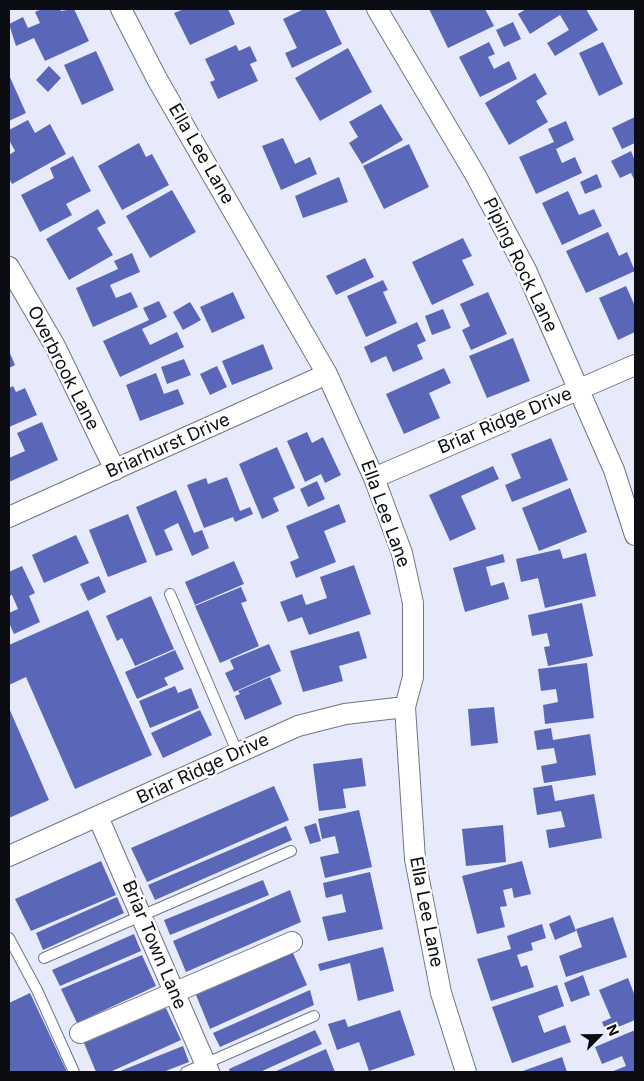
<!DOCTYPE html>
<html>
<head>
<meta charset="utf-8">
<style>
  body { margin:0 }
  #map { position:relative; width:644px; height:1081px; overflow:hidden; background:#e6eafb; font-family:Inter,sans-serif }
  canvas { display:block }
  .frame { position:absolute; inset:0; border:10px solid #0c0d12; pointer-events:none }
  .north { position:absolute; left:574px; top:1011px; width:50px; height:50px; -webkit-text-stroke:4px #fff; paint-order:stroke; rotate:67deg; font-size:14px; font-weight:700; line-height:20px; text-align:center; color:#0c0d12 }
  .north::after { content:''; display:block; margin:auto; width:18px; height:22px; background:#0c0d12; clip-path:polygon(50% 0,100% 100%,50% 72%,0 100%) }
</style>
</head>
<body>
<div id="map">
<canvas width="644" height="1081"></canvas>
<div class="frame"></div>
<div class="north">N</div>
</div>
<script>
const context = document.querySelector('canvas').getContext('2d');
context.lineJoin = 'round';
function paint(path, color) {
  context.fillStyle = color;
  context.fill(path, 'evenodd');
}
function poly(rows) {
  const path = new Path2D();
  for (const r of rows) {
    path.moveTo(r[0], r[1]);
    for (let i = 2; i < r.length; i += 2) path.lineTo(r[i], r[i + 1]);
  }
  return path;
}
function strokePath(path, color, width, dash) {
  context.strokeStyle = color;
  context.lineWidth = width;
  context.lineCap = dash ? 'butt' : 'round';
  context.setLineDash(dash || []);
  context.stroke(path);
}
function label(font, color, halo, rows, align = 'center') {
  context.font = font + ' Inter,sans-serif';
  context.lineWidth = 5;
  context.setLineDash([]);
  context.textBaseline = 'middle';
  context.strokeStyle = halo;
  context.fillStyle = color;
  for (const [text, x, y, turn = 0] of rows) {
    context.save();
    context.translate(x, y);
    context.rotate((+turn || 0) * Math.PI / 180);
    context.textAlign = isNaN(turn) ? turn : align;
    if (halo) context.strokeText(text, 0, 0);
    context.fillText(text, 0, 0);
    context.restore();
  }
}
const building = poly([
  [42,9,60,9,61,11,74,9,89,41,45,61,34,38,16,46,9,24,23,17,28,28,40,23,35,12],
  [184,9,228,9,235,24,190,45,174,13],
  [304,9,325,9,342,44,292,68,285,53,297,48,283,19],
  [429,9,485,9,494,26,448,48],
  [526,9,586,9,598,30,555,56,547,43,569,30,560,15,530,34,518,14],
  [513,22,521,39,504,47,496,30],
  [489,42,495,54,488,57,494,69,509,61,517,79,480,97,459,57],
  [603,42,623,84,599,96,579,53],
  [236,45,239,51,250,46,257,61,250,64,258,81,218,99,210,82,215,80,205,59],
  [348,48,372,92,320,121,295,78],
  [96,51,114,90,82,105,64,65],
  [49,66,61,78,48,92,36,80],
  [535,73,547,94,536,101,548,122,509,145,485,103],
  [9,75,26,113,9,121],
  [381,104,403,140,362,164,349,143,358,137,349,122],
  [635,117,635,143,622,149,612,128],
  [28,120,35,133,50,124,66,154,12,184,9,178,9,155,15,151,9,140,9,130],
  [566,121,574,140,556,149,562,163,575,157,582,173,536,194,519,157,554,142,548,129],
  [283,138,295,164,310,157,317,174,281,190,262,146],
  [139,143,146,157,152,154,169,185,122,210,98,166],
  [409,144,429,187,384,209,363,166],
  [631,151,635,161,635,181,631,173,620,178,611,161],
  [73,156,91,191,66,204,72,215,40,232,21,195,54,178,50,168],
  [597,174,602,187,585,194,580,182],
  [339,177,348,202,303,218,295,196],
  [172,190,196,232,150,258,126,216],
  [568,191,579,215,594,209,602,226,562,245,542,203],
  [98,209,106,223,97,228,113,255,69,280,46,239],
  [608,232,619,256,627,252,635,271,586,293,566,251],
  [463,238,472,256,462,260,474,285,432,305,412,262],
  [132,253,140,272,110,285,116,298,131,292,138,307,93,327,76,288,118,269,114,261],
  [365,258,374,277,336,295,326,276],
  [383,280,388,290,383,292,397,323,366,337,347,296],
  [626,286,635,306,635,332,618,340,599,298],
  [233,292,245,318,212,333,200,307],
  [488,292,507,334,471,350,462,330,470,326,460,304],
  [159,301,167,317,142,329,150,345,177,332,184,347,120,377,103,341,149,320,143,308],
  [190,302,201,320,183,330,173,312],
  [443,309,451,328,432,335,425,316],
  [417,322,426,341,417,345,423,359,393,372,386,356,371,363,364,347],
  [513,338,530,381,487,398,469,356],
  [263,344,273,369,232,385,222,361],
  [9,351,15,365,9,368],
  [184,359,191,375,167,384,161,367],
  [217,366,227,387,210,395,200,374],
  [444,368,451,383,429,393,440,418,404,434,386,394],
  [156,373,164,394,178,389,184,404,140,421,126,385],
  [13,386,16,392,25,388,37,415,9,427,9,388],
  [42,422,58,460,9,482,9,458,25,451,17,433],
  [307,432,312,443,323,437,341,475,325,483,321,474,305,482,287,441],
  [551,438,568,480,512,502,505,485,521,478,511,454],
  [277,447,295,488,273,498,279,511,262,519,239,464],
  [493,466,499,479,461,496,476,529,450,541,429,495],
  [227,477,240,511,250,507,253,514,235,522,233,517,204,528,187,485,206,478,208,484],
  [317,481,325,499,308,507,300,489],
  [570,488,587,532,539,551,522,508],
  [176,490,194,533,202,530,209,548,192,556,178,523,164,530,173,550,156,556,136,507],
  [339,504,346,522,324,531,336,562,296,578,290,562,299,558,286,526],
  [128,514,147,562,108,577,89,530],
  [76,535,89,563,44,583,32,555],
  [560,549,563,559,586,553,596,596,545,608,538,578,521,582,516,559],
  [503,554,505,562,486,567,491,586,504,582,509,599,465,612,453,568],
  [234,561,244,584,195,605,185,582],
  [354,565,371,614,309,635,302,617,288,622,280,602,302,594,306,605,327,598,320,577],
  [22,566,35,593,29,596,40,622,14,634,9,623,9,613,18,609,12,595,9,596,9,572],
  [99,576,106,592,88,601,80,584],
  [241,587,247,601,241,603,259,646,220,663,195,606],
  [151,596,174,649,135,666,122,638,117,641,106,616],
  [582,603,593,656,548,666,544,647,550,646,547,633,532,636,528,615],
  [88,610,152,755,75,789,26,677,9,685,9,645],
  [359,631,367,658,339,666,343,681,303,692,290,651],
  [269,644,281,671,234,692,225,673,234,669,230,660],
  [175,650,184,669,164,678,168,685,137,699,125,672],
  [587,663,594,718,545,724,543,705,558,702,556,689,541,691,538,669],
  [270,677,282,704,245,720,235,696,240,694,238,691],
  [175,686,178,693,191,688,199,708,150,728,139,701],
  [494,707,498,743,471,746,468,709],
  [9,708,49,800,9,818],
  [200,710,212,735,163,758,151,733],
  [551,728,553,740,590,734,596,775,544,783,541,766,557,763,554,748,537,750,534,731],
  [362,758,366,786,343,789,346,808,319,811,313,764],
  [552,785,555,801,594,794,602,838,549,848,546,830,565,827,561,811,537,815,533,788],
  [274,786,289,820,147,882,131,848],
  [359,810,372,867,325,878,320,857,339,853,335,836,322,839,318,819],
  [316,823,321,841,310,844,304,827],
  [503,825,506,862,466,866,462,829],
  [286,826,292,840,155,900,148,885],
  [101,861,116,895,31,931,15,899],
  [522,861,531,894,514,898,512,888,503,890,507,906,500,907,505,927,477,934,462,876],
  [370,872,383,929,328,941,322,917,346,912,342,894,326,898,323,883],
  [263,880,269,895,170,935,164,920],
  [290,890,301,922,186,972,173,941],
  [117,897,124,913,43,950,36,933],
  [570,915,576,931,555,940,549,924],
  [613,917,627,957,566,977,559,956,582,947,576,929],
  [542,924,546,938,531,943,533,950,517,955,521,967,527,965,534,987,491,1001,477,959,511,949,507,936],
  [134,934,141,951,60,986,52,970],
  [383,947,394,991,358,1001,350,963,320,971,318,964],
  [293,953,307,985,210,1029,196,995],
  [142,955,156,986,77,1023,61,989],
  [583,975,590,995,571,1002,564,983],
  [628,978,635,996,635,1020,606,1032,602,1022,611,1018,599,990],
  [557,985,564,1006,538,1016,544,1033,565,1025,571,1042,512,1063,492,1007],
  [310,990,314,1005,220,1047,213,1033],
  [30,993,67,1072,9,1072,9,1003],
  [166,1008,181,1040,110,1072,96,1072,84,1043],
  [400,1010,415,1055,369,1071,359,1042,337,1050,328,1024,345,1019,348,1027],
  [315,1030,322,1044,260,1072,230,1072,229,1069],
  [635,1030,635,1072,611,1072,626,1066,622,1056,602,1064,595,1047],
  [183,1046,189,1062,163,1072,118,1072],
  [326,1049,335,1072,274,1072],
  [562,1057,567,1072,520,1072]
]);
const lane = poly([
  [170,594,238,754],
  [9,938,37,990,74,1072],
  [44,958,291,851],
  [186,1072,314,1016]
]);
const street = poly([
  [121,9,157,79,327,374,374,478,402,553,413,603,413,677,405,707,415,859,441,993,466,1072],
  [377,9,476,176,526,270,614,470,635,535],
  [9,267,55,346,115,470],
  [374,478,635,365],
  [9,517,327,374],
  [98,817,209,1072],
  [9,856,298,726,345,714,405,707],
  [80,1033,292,942]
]);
const streetNames = [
  ["Ella Lee Lane",201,154,60],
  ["Piping Rock Lane",520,265,64],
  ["Overbrook Lane",63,368,63],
  ["Briar Ridge Drive",505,421,-23],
  ["Briarhurst Drive",168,446,-24],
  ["Ella Lee Lane",385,514,70],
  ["Briar Ridge Drive",203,769,-25],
  ["Ella Lee Lane",426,912,79],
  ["Briar Town Lane",154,945,67]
];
paint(building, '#5a67b9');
strokePath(lane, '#717583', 12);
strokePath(street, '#717583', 22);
strokePath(lane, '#fff', 10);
strokePath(street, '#fff', 20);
label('18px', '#0c0d12', '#fff', streetNames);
</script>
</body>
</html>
